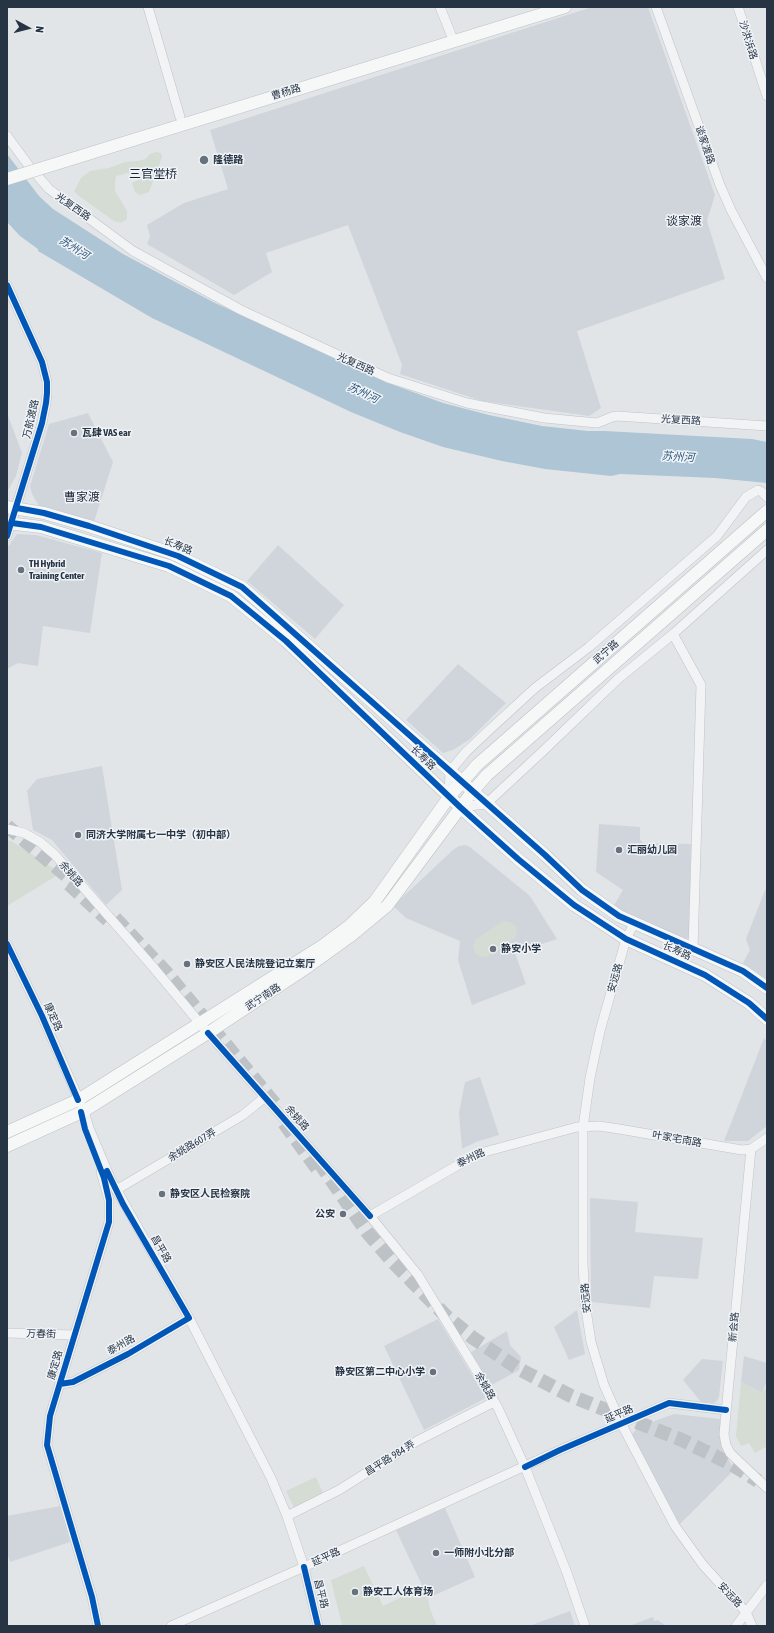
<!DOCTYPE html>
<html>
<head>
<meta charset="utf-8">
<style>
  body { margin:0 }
  #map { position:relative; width:774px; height:1633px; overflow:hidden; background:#e2e5e8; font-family:"Asap Condensed",sans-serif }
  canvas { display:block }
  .frame { position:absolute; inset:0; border:8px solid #273443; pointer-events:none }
  .north { position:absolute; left:8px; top:8px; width:40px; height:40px; -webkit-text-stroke:3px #f0f4f8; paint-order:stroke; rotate:97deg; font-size:11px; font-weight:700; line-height:16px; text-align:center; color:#273443 }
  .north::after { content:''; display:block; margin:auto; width:14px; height:18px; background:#273443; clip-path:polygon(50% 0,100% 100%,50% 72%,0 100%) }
</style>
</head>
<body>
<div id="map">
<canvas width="774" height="1633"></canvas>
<div class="frame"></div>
<div class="north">N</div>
</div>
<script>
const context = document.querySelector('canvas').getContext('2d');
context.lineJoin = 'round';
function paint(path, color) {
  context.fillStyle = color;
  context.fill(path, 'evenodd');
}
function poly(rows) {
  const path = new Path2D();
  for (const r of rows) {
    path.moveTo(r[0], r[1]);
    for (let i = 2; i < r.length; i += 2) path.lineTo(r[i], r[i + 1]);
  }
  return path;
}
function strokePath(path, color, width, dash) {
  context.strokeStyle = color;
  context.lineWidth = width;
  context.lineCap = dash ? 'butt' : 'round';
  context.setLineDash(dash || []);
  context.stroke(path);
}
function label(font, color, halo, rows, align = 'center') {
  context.font = font + ' "Asap Condensed","Noto Sans SC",sans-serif';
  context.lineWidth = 3;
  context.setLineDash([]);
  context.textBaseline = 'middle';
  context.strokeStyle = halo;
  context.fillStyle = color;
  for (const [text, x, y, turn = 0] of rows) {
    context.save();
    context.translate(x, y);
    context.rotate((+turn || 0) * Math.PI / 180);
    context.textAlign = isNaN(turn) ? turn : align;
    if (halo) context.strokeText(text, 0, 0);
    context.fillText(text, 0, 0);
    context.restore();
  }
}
const built = poly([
  [592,7,648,7,715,195,707,221,725,279,577,331,601,408,589,416,482,401,400,374,402,365,348,225,266,253,272,272,234,295,147,244,150,237,147,225,184,203,228,189,210,130],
  [7,413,22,453,16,476,7,492],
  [88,413,113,462,94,522,39,506,32,494,30,486,49,424],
  [17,534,36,535,102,553,90,633,43,626,38,666,18,663,7,669,7,548],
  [278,545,344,605,315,639,247,581],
  [458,664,506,703,470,739,453,750,443,753,406,720],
  [102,766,122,890,106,905,52,840,33,830,27,791,37,779],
  [599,824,640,827,640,840,643,843,691,844,689,937,685,940,613,907,623,890,596,872],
  [465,845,470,847,530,896,557,939,515,953,526,984,472,1005,458,960,460,941,406,918,393,906,454,849,459,846],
  [765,890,767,891,767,980,743,963,750,950,746,939],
  [764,1038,767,1041,767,1126,748,1141,724,1141],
  [480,1077,499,1135,476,1142,462,1149,459,1113,465,1082],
  [590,1198,638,1202,635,1232,703,1238,698,1279,654,1276,650,1308,591,1302],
  [577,1310,585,1354,569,1360,554,1327],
  [438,1319,486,1398,424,1430,384,1346],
  [507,1331,510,1345,521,1357,519,1370,490,1386,471,1352],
  [744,1356,767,1363,767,1381,762,1393,741,1382],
  [702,1359,723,1361,719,1397,717,1401,713,1403,701,1402,683,1380],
  [674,1414,720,1419,721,1443,724,1454,735,1469,680,1524,672,1512,632,1437,633,1433,638,1427],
  [60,1506,70,1542,10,1562,7,1552,7,1516],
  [445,1508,475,1577,428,1598,396,1530],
  [570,1611,575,1626,529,1626,559,1615],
  [653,1617,654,1621,658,1620,666,1626,629,1626]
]);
const green = poly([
  [156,152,161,153,162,157,149,192,140,195,135,192,132,183,145,176,142,169,116,176,115,182,115,191,127,211,127,219,121,223,114,221,79,196,74,191,81,178,90,171,109,168,125,162,138,161,145,159,150,154],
  [7,840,11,841,61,873,7,906],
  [503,921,510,922,516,926,517,935,515,938,487,957,479,956,475,953,473,945,476,939],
  [741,1382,761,1393,764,1389,767,1390,767,1449,765,1447,755,1453,749,1443,741,1446,736,1436],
  [316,1477,323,1493,294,1508,286,1491],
  [364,1566,383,1606,422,1587,428,1598,430,1609,437,1626,338,1626,342,1625,331,1580]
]);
const water = poly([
  [7,154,39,196,53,209,123,254,213,302,391,384,443,403,489,415,542,426,588,431,605,431,752,439,767,442,767,483,715,478,620,474,611,476,545,469,502,461,443,447,400,432,351,412,152,318,38,251,38,249,20,236,7,222]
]);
const highwayTunnel = poly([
  [7,826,80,887],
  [69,884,108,920],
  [115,918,165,971,275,1104],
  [284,1123,321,1174],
  [319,1162,367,1232,392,1261,446,1316,473,1338,519,1369,571,1396,682,1440,733,1465,758,1481]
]);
const minor = poly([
  [148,7,180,117],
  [440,7,454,42],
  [656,7,720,185,731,210,767,278],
  [738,7,767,96],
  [7,136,29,166,49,189,133,251,241,310,388,378,467,403,544,418,597,423,612,417,617,416,767,426],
  [7,285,42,362,47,382,47,393,46,403,42,423,7,536],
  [673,634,701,685,693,949],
  [449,797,450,771,466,752,486,733,535,688,589,647,717,536,746,497,758,490,762,492,767,497],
  [460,807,486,804,542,752,618,679,673,634,767,550],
  [7,829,24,833,40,842,55,855,153,967,208,1033,370,1216,418,1275,479,1375,498,1408,525,1467,567,1573,585,1626],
  [634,924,626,939,600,1031,590,1078,583,1127,583,1263,585,1303,591,1342,604,1385,621,1423,675,1526,703,1565,746,1612,752,1626],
  [7,944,42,1016,84,1111,89,1128,111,1180,189,1318,271,1478,287,1516,304,1567,318,1626],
  [751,1149,724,1434,726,1445,730,1453,767,1488],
  [116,1190,243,1115,265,1097],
  [370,1216,477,1154,577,1127,599,1126,619,1129,742,1150,751,1149,767,1138],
  [7,1333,74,1335],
  [60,1384,73,1382,128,1354,189,1318],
  [287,1516,339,1490,417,1441,494,1402],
  [98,1626,92,1597,47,1445,50,1416,109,1222,109,1200,101,1172],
  [171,1626,304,1567,560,1450,669,1403,726,1410],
  [736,1626,767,1585]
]);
const major = poly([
  [133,140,565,7],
  [7,507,44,513,89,526,168,552,178,556,242,587,545,855,582,890,619,916,743,971,767,988],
  [7,523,41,527,169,566,231,596,286,641,460,807,518,859,574,905,626,939,705,975,749,1003,767,1019],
  [7,1132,78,1100,322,946,349,926,375,901,449,797,477,765,767,511],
  [7,1146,84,1111,208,1033,309,966,352,935,387,906,472,792,487,775,767,530]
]);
const majorBridge = poly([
  [7,179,133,140]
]);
const cycleway = poly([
  [7,285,42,362,47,382,47,393,46,403,42,423,7,536],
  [17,508,44,513,89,526,178,556,242,587,545,855,582,890,619,916,743,971,767,988],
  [12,523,41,527,169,566,231,596,286,641,460,807,518,859,574,905,626,939,705,975,749,1003,767,1019],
  [7,944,42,1016,78,1100],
  [208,1033,370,1216],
  [81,1112,85,1129,104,1178,109,1200,109,1222,50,1416,47,1445,92,1597,98,1626],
  [60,1384,73,1382,128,1354,189,1318,123,1204,107,1171],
  [525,1467,560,1450,669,1403,726,1410],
  [304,1567,318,1626]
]);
const markers = [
  [204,160,5,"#68727d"],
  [74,433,4,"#68727d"],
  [21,570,4,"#68727d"],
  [78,835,4,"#68727d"],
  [619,850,4,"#68727d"],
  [493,949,4,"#68727d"],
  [187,964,4,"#68727d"],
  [162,1194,4,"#68727d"],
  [343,1214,4,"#68727d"],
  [433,1372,4,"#68727d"],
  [436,1553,4,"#68727d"],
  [355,1592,4,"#68727d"]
];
const streetNames = [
  ["沙洪浜路",748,40,73],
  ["曹杨路",286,92,-17],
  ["谈家渡路",705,145,71],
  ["光复西路",73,207,35],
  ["光复西路",356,364,24],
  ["万航渡路",31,419,-77],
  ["光复西路",681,420,3],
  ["长寿路",178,546,22],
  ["武宁路",606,652,-41],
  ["长寿路",423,758,44],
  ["余姚路",71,874,49],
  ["长寿路",677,951,24],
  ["安远路",615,978,-74],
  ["武宁南路",263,997,-33],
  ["康定路",53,1017,66],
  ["余姚路",297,1118,49],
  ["叶家宅南路",677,1139,10],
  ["余姚路607弄",192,1145,-31],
  ["泰州路",471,1158,-25],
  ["昌平路",161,1249,60],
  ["安远路",586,1298,-95],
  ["新会路",734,1327,-85],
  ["万春街",41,1334,2],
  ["泰州路",121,1345,-29],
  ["康定路",55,1365,-74],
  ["余姚路",485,1386,60],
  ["延平路",619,1414,-23],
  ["昌平路 984 弄",390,1458,-32],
  ["延平路",326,1557,-24],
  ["昌平路",321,1594,76],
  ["安远路",730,1595,47]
];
const poiNames = [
  ["隆德路",213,160],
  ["瓦肆 VAS ear",82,433],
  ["TH Hybrid",29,564],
  ["Training Center",29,576],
  ["同济大学附属七一中学（初中部）",86,835],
  ["汇丽幼儿园",627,850],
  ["静安小学",501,949],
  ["静安区人民法院登记立案厅",195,964],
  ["静安区人民检察院",170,1194],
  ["公安",335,1214,"right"],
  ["静安区第二中心小学",425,1372,"right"],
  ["一师附小北分部",444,1553],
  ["静安工人体育场",363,1592]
];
const waterNames = [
  ["苏州河",74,248,32],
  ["苏州河",363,393,25],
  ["苏州河",678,457,3]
];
const quarterNames = [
  ["三官堂桥",153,174],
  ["谈家渡",684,221],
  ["曹家渡",82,497]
];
paint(built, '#d0d5dc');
paint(green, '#d4dcd3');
paint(water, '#aec5d5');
strokePath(highwayTunnel, '#bdc2c7', 14, [14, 7]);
strokePath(minor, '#c0c3c6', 10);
strokePath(major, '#bec2c6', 13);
strokePath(minor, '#f2f3f4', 9);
strokePath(major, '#f6f7f7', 12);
strokePath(majorBridge, '#bec2c6', 13, []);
strokePath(majorBridge, '#f6f7f7', 12);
strokePath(cycleway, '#0057b8', 6);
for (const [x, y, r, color] of markers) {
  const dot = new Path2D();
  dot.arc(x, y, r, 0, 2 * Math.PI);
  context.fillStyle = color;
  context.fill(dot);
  strokePath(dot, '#f0f4f8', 1.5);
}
label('10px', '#273443', '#f0f4f8', streetNames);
label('bold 10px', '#273443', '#f0f4f8', poiNames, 'left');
label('italic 11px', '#2e587b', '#f0f4f8', waterNames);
label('12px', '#1a2534', '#f0f4f8', quarterNames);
</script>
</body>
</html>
